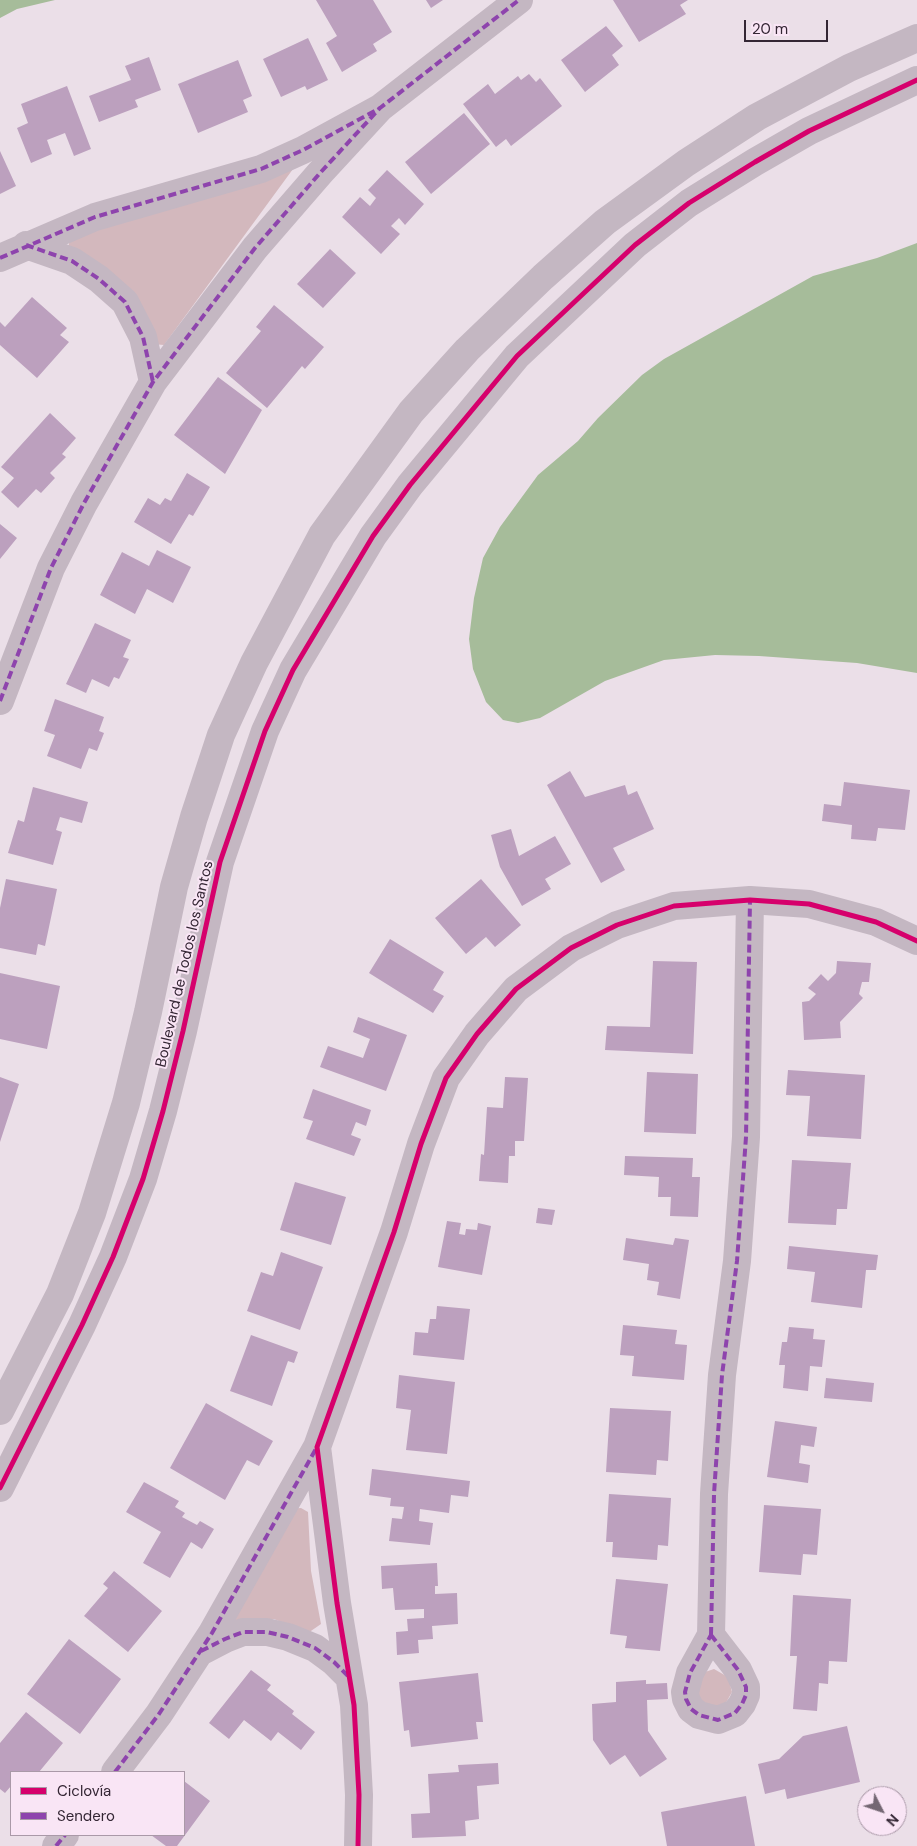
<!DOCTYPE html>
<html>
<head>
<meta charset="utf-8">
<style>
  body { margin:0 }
  #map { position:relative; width:917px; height:1846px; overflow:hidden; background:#ebdfe8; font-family:"DM Sans",sans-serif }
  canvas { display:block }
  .legend { position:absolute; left:10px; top:1771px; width:175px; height:65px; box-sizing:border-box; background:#f9e5f5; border:1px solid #aa99a8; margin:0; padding:6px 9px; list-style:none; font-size:15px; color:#342634 }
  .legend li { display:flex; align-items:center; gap:10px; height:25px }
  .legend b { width:25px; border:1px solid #aa99a8 }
  .north { position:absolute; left:857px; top:1786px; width:50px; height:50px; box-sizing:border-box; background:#f9e5f5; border:1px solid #aa99a8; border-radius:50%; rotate:131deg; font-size:14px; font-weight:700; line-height:20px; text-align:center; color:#342634 }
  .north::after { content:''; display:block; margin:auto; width:18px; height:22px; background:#746773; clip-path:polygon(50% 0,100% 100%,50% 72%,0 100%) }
  .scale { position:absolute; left:744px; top:20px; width:84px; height:22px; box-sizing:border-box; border:2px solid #342634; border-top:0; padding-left:6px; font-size:15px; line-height:18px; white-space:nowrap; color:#342634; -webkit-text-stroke:4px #f9e5f5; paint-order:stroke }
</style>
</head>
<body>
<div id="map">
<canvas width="917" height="1846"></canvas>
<ul class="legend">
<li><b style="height:6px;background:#d6006c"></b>Ciclovía</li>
<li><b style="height:6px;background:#8e44ad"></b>Sendero</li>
</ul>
<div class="north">N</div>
<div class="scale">20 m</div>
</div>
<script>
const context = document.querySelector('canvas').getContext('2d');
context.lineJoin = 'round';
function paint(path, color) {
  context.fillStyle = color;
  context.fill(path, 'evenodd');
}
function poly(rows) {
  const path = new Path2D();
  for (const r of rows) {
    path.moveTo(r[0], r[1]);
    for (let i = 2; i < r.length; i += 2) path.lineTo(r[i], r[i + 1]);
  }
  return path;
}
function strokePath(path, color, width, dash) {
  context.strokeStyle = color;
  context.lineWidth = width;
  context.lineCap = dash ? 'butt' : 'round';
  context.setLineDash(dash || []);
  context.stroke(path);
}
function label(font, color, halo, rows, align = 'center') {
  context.font = font + ' "DM Sans",sans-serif';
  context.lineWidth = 4;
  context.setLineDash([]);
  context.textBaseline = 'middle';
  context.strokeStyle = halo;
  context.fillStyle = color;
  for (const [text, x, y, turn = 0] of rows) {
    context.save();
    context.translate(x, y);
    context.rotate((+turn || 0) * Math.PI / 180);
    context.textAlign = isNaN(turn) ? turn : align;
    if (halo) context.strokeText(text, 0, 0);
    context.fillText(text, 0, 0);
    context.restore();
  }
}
const green = poly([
  [293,169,164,345,152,344,68,249,71,233],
  [301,1508,308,1512,311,1571,321,1624,308,1633,274,1619,233,1621,286,1509],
  [714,1669,728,1677,732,1692,724,1706,709,1710,695,1703,699,1674]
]);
const water = poly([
  [0,0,55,0,17,9,0,18],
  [917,243,917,673,857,663,759,656,715,655,664,660,605,681,540,718,518,723,503,720,486,702,473,669,469,639,474,598,483,558,500,527,538,475,578,441,598,418,642,375,664,359,813,276,877,258]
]);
const building = poly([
  [316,0,373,0,392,32,373,44,377,51,342,72,326,43,337,36],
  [426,0,443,0,431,8],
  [613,0,688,0,680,5,686,14,639,42],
  [606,26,623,46,612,55,619,65,585,92,561,60],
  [308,38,328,80,307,90,305,86,281,97,263,59],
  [149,57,161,90,135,100,138,107,99,122,89,96,131,80,125,66],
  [238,60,252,96,243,100,248,112,198,133,178,84],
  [529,74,536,82,540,78,562,106,511,146,506,139,496,147,463,104,488,84,495,94,518,76,521,80],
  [67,86,91,149,74,156,65,133,47,140,52,154,31,163,17,128,28,123,21,104],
  [464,113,490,144,431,194,405,162],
  [0,151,16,186,0,194],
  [387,170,424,204,405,225,399,218,391,226,400,234,381,254,342,217,360,197,370,206,376,198,368,190],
  [330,249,356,273,323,308,297,284],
  [32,297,67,328,60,335,69,342,37,378,0,345,0,322,5,327],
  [274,305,324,347,305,369,302,366,267,408,226,373,261,331,256,327],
  [218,377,262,410,225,474,174,435],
  [50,413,76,438,62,454,66,457,50,473,55,478,41,493,36,489,18,508,1,492,14,478,1,467],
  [187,473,210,487,193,516,189,514,171,544,134,522,148,498,160,505,165,498,171,501],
  [0,524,17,538,0,559],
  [157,550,191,567,173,603,147,589,135,614,100,595,122,552,149,566],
  [95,623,131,640,123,657,129,659,119,679,114,677,109,687,92,679,86,693,66,684],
  [55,699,104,717,99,731,104,733,97,751,89,748,81,769,47,756,55,735,44,731],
  [570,771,585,797,625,785,628,795,637,791,654,829,613,848,625,870,601,883,547,785],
  [844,782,910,790,905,830,878,828,876,841,851,839,852,825,822,821,824,804,841,806],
  [33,787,88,802,82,823,60,817,56,830,62,832,53,865,8,853,18,820,24,822],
  [511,829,519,856,555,836,571,864,545,879,551,889,522,906,500,867,491,835],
  [6,879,57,889,45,946,38,944,36,955,0,948,0,908],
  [481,879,521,925,495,947,486,937,466,954,435,918],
  [390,939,444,972,433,990,444,996,433,1013,369,973],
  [653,961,697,962,693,1054,605,1050,607,1026,650,1027],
  [837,961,871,963,869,982,862,982,859,994,863,998,840,1022,841,1038,804,1040,802,1002,809,1001,816,994,808,988,821,974,828,981,836,973],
  [0,973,60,986,47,1049,0,1039],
  [358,1017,407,1035,386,1091,320,1067,328,1046,363,1058,370,1039,353,1032],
  [788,1070,865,1075,861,1139,807,1136,810,1096,786,1095],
  [647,1072,698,1074,696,1134,644,1132],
  [0,1077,19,1084,0,1142],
  [505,1077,528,1078,524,1141,515,1141,515,1156,509,1156,508,1183,479,1181,481,1154,484,1155,487,1107,503,1108],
  [313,1089,371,1110,366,1126,356,1122,351,1135,361,1139,354,1156,306,1139,313,1121,303,1118],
  [625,1156,693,1158,692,1177,700,1177,698,1217,670,1216,671,1197,658,1197,659,1177,624,1175],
  [792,1160,851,1163,847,1209,837,1209,836,1225,788,1223],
  [295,1182,346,1197,331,1245,280,1230],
  [538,1208,555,1210,552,1225,536,1223],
  [447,1221,461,1223,459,1234,465,1235,466,1229,477,1230,478,1223,491,1226,482,1275,438,1267],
  [626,1238,673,1245,675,1238,689,1240,680,1299,657,1295,659,1282,647,1280,649,1264,623,1260],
  [789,1246,878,1255,876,1270,866,1270,862,1308,811,1302,815,1272,787,1269],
  [281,1252,323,1267,300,1330,247,1311,261,1272,273,1276],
  [437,1306,470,1309,464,1360,413,1355,415,1332,428,1333,430,1319,436,1319],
  [623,1325,677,1330,675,1344,687,1345,684,1380,632,1376,634,1356,620,1355],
  [789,1327,814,1329,813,1339,825,1340,822,1367,810,1366,808,1391,783,1388,785,1365,779,1365,782,1342,787,1342],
  [251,1335,298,1352,294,1363,288,1361,272,1406,230,1391],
  [399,1375,455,1382,447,1454,406,1450,411,1410,396,1408],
  [826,1378,874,1383,872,1402,824,1398],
  [206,1403,273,1441,259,1466,247,1460,225,1500,170,1468],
  [610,1408,671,1411,668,1461,657,1460,656,1475,606,1472],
  [775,1421,817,1427,814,1447,801,1445,799,1463,810,1465,808,1483,767,1477],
  [372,1469,470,1481,468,1497,451,1495,449,1513,420,1509,419,1521,433,1523,430,1545,389,1541,392,1518,402,1519,404,1507,390,1506,391,1498,369,1495],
  [144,1482,179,1501,175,1507,185,1513,182,1517,197,1525,200,1521,214,1529,202,1549,191,1542,170,1578,143,1563,161,1532,126,1512],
  [609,1494,671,1498,668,1546,658,1545,657,1560,612,1557,613,1542,606,1542],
  [764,1505,821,1509,817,1555,803,1554,801,1575,759,1572],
  [437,1563,438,1586,435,1586,435,1594,457,1593,458,1624,432,1626,433,1639,418,1640,419,1653,397,1655,396,1632,408,1631,407,1619,424,1618,424,1609,395,1610,393,1588,382,1589,381,1566],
  [114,1571,162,1611,128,1652,84,1616,108,1588,103,1584],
  [616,1579,668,1584,660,1651,625,1648,627,1636,610,1634],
  [793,1595,851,1599,847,1662,829,1661,828,1684,819,1683,817,1711,793,1709,797,1656,790,1656],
  [69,1639,121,1679,80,1734,27,1694],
  [251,1670,271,1685,267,1690,294,1711,292,1714,315,1732,301,1750,278,1732,271,1741,244,1720,229,1739,209,1723],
  [478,1673,483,1722,476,1722,478,1739,411,1747,409,1730,404,1731,399,1682],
  [646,1680,646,1684,667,1683,668,1699,647,1700,648,1731,667,1759,640,1777,625,1755,610,1765,593,1740,592,1704,616,1702,616,1682],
  [26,1712,63,1743,39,1772,11,1772,11,1786,5,1793,0,1789,0,1743],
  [847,1726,860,1782,787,1799,785,1789,765,1794,758,1764,779,1759,803,1736],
  [498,1763,499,1784,477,1786,479,1819,465,1821,466,1836,412,1838,411,1814,430,1813,428,1774,459,1772,458,1765],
  [184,1781,210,1801,177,1846,166,1846,151,1835,184,1835],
  [746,1796,755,1846,667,1846,661,1812]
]);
const minor = poly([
  [26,245,72,261,99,279,125,302,143,337,153,382],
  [0,258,95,217,261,169,303,150,380,108,519,0],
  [0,701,51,568,84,503,153,382,255,248,320,173,380,108],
  [711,1635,714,1494,722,1375,737,1261,746,1137,750,900],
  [711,1635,738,1670,746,1687,746,1695,742,1704,735,1713,718,1720,699,1715,691,1709,686,1699,685,1692,690,1673,711,1635],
  [200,1652,225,1639,243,1632,267,1632,288,1637,315,1648,334,1662,349,1677],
  [115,1772,159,1714,212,1633,317,1447],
  [56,1846,65,1835],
  [358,1846,359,1795,354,1705,337,1603,317,1447,394,1232,421,1144,446,1078,477,1034,516,989,571,948,617,925,674,906,750,900,809,904,876,922,917,941]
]);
const tertiary = poly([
  [0,1411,60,1294,92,1213,126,1103,148,1012,174,887,194,817,221,735,254,663,322,535,411,412,467,350,543,277,605,222,686,163,757,117,849,68,917,38],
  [0,1488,82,1325,113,1257,143,1179,163,1111,183,1031,220,862,265,731,293,670,373,536,410,485,517,356,635,245,689,203,755,162,809,131,917,80]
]);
const quiet = poly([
  [26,245,72,261,99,279,125,302,143,337,153,382],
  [0,258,95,217,261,169,303,150,380,108,519,0],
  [0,701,51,568,84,503,153,382,255,248,320,173,380,108],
  [711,1635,714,1494,722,1375,737,1261,746,1137,750,900],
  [711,1635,738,1670,746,1687,746,1695,742,1704,735,1713,718,1720,699,1715,691,1709,686,1699,685,1692,690,1673,711,1635],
  [201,1651,225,1639,243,1632,267,1632,288,1637,315,1648,334,1662,349,1677],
  [115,1772,159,1714,212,1633,317,1447],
  [56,1846,65,1835]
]);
const cycleway = poly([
  [0,1488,82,1325,113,1257,143,1179,163,1111,183,1031,220,862,265,731,293,670,373,536,410,485,517,356,635,245,689,203,755,162,809,131,917,80],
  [358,1846,359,1795,354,1705,337,1603,317,1447,394,1232,421,1144,446,1078,477,1034,516,989,571,948,617,925,674,906,750,900,809,904,876,922,917,941]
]);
const streetNames = [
  ["Boulevard de Todos los Santos",185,964,-77]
];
paint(green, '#d3b8bd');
paint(water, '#a6bc9a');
paint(building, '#bca0be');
strokePath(minor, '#c4b7c2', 28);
strokePath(tertiary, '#c4b7c2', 28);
strokePath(quiet, '#8e44ad', 4, [8, 4]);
strokePath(cycleway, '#d6006c', 5);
label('15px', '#342634', '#f9e5f5', streetNames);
</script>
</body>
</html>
